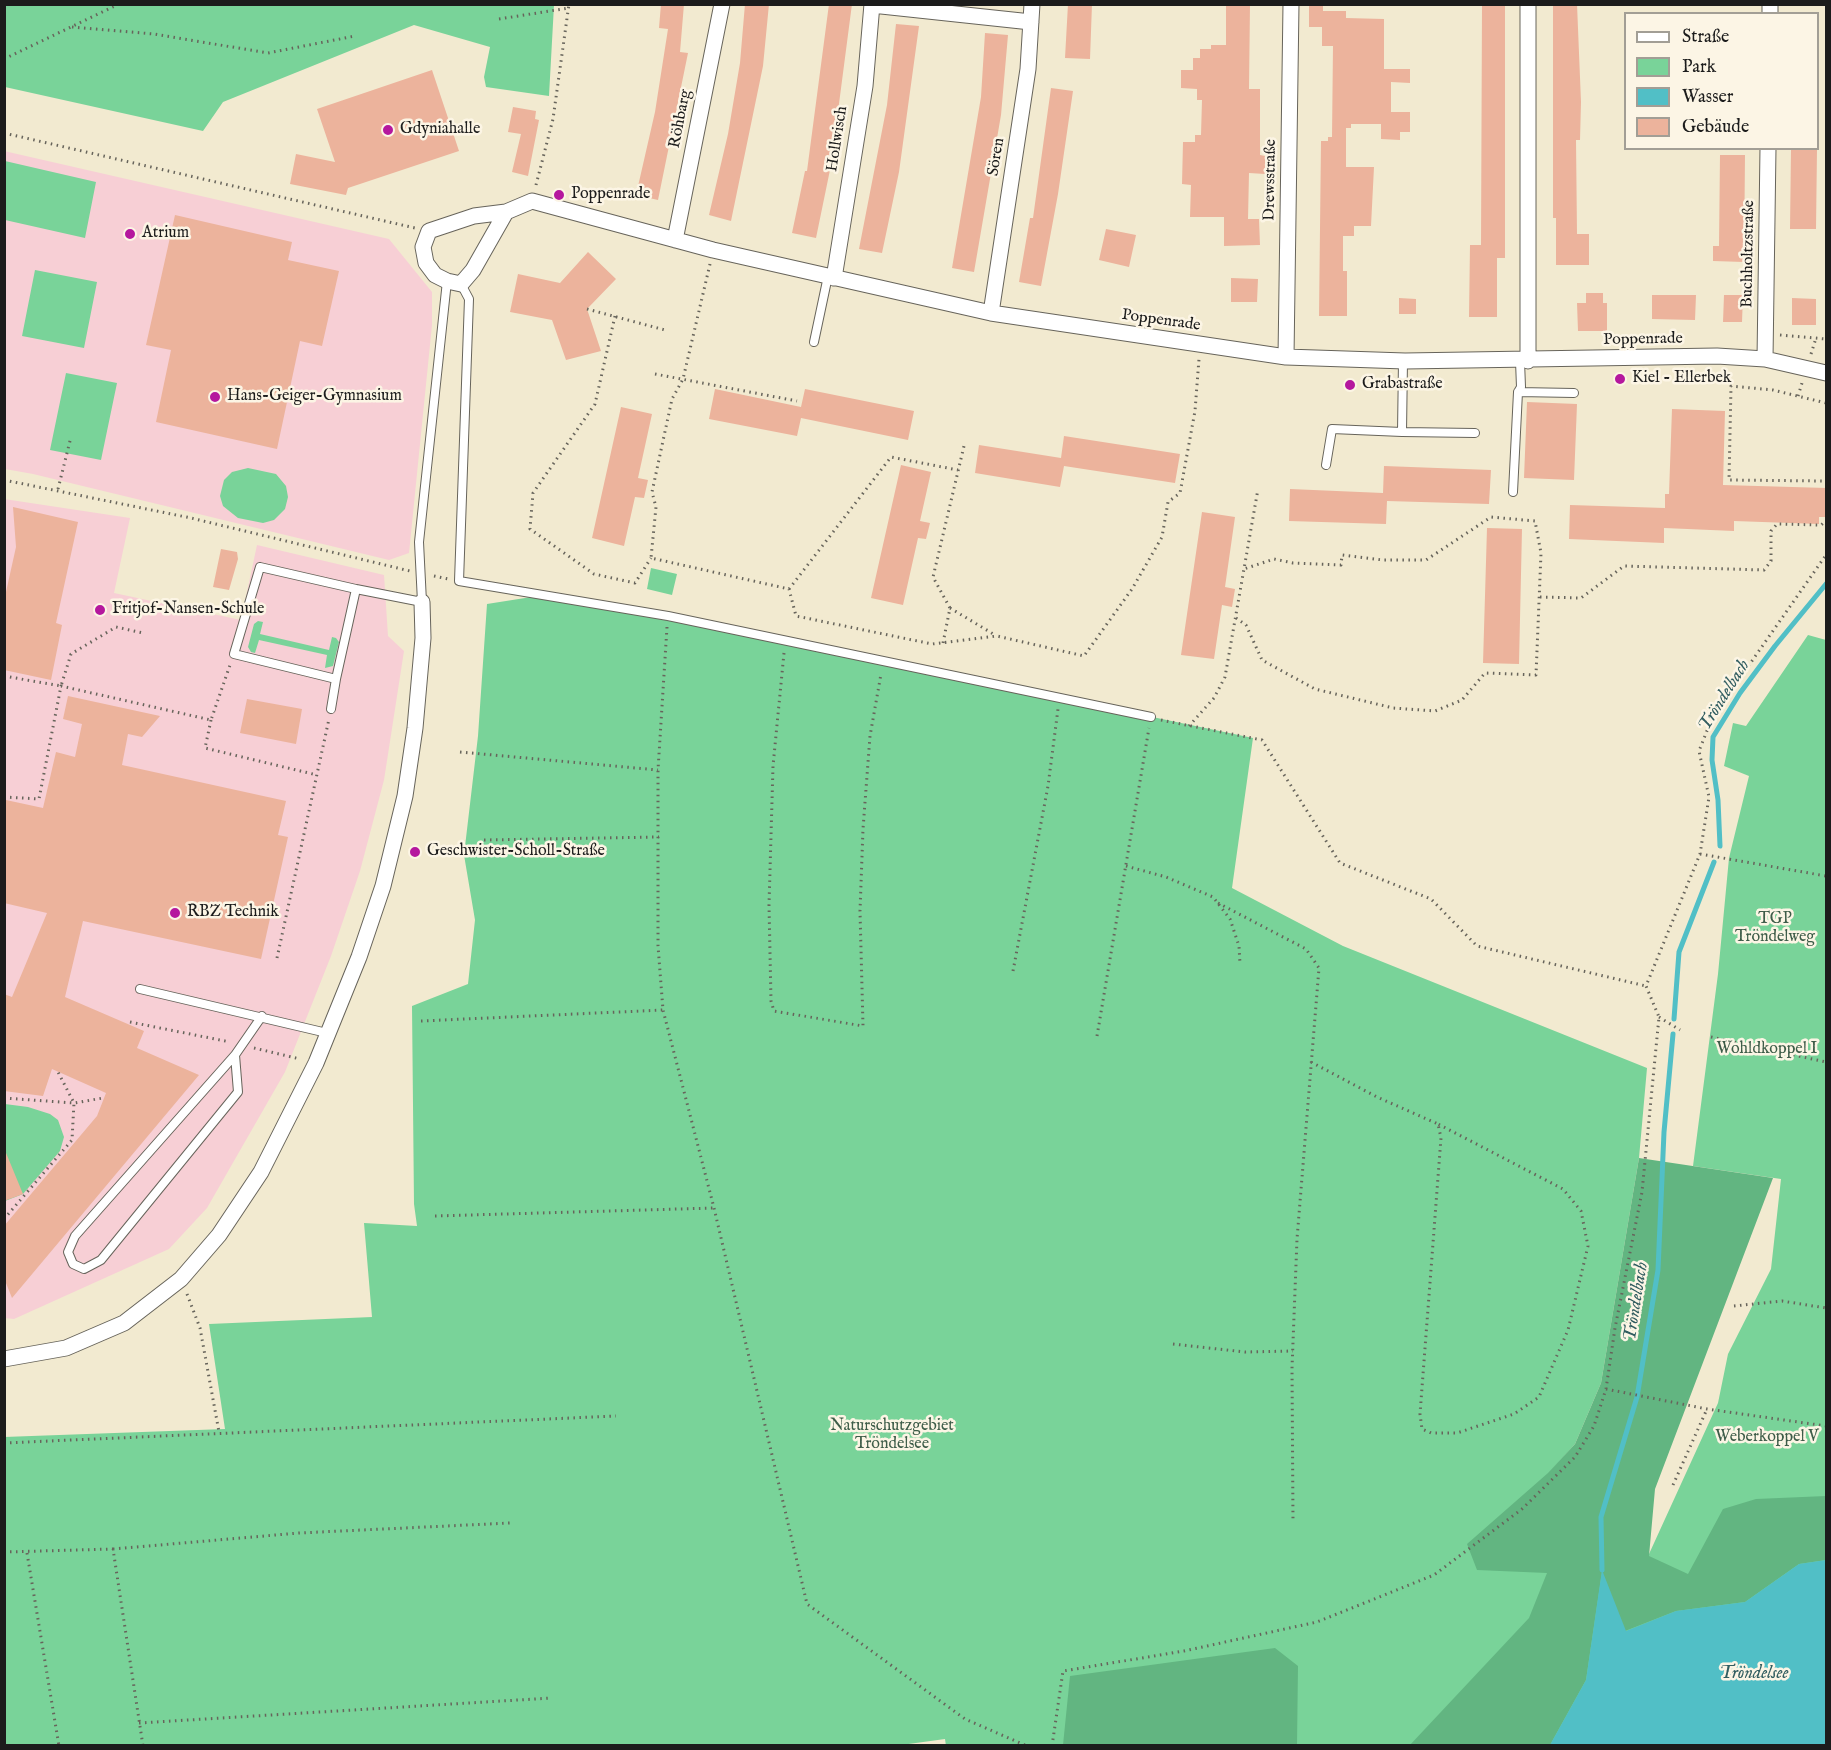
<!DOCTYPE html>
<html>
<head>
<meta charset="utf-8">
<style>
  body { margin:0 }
  #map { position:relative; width:1831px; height:1750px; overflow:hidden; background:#f2ead0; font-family:"IM FELL English",serif }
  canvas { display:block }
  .frame { position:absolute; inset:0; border:6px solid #1c1c1c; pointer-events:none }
  .legend { position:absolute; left:1624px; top:12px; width:195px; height:138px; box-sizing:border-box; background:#fcf5e5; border:2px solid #a29e95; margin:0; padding:8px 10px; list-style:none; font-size:18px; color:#1c1c1c }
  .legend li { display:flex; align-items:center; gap:12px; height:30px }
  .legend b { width:30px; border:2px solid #a29e95 }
</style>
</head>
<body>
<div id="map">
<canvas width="1831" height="1750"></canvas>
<div class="frame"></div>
<ul class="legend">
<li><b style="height:8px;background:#fff"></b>Straße</li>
<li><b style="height:16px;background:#79d399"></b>Park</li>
<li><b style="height:16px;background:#51bfc6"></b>Wasser</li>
<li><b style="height:16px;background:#ecb39c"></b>Gebäude</li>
</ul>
</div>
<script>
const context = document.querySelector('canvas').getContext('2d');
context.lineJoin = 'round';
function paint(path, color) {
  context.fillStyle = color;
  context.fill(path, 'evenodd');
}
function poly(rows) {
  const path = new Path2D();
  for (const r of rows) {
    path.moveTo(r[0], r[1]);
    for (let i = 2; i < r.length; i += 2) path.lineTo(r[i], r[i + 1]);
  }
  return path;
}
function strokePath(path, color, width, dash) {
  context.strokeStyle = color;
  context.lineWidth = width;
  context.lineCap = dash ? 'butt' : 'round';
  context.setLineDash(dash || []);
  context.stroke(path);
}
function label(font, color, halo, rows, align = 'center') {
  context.font = font + ' "IM FELL English",serif';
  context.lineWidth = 5;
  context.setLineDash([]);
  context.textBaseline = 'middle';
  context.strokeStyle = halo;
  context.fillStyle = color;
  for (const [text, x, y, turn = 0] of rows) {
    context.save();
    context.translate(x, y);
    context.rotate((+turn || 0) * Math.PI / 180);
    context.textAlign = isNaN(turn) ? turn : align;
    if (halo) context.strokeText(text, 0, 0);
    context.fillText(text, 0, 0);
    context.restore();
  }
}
const built = poly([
  [4,151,389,239,432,292,432,325,409,553,389,560,33,474,5,469],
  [4,499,130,518,114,593,241,620,257,545,384,575,388,636,404,651,384,780,360,871,331,956,285,1072,207,1208,169,1249,14,1319,4,1318]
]);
const green = poly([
  [5,4,554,5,549,96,486,87,484,77,490,47,414,25,223,102,203,131,5,87],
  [5,161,96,182,85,238,5,220],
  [35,270,97,282,84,348,22,336],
  [66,373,117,383,101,460,50,450],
  [248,468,276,474,286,486,288,497,285,509,274,520,263,523,238,518,223,506,220,496,224,480,232,472],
  [651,568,677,574,672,595,647,589],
  [544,595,668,616,1253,738,1232,888,1343,946,1647,1068,1639,1158,1601,1383,1575,1444,1549,1473,1649,1554,1718,1403,1728,1354,1771,1269,1781,1179,1693,1166,1718,974,1729,858,1749,776,1724,766,1733,723,1746,726,1808,635,1826,640,1826,1745,946,1746,945,1739,894,1746,5,1745,4,1437,225,1429,209,1324,372,1317,364,1223,417,1226,414,1204,412,1006,468,984,475,920,464,855,478,736,487,604],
  [258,621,263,622,260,634,329,650,332,637,336,638,339,642,333,666,325,668,327,655,259,640,255,653,251,652,248,647,254,624],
  [5,1104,28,1107,50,1114,58,1120,64,1137,60,1151,23,1194,5,1201]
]);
const forest = poly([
  [1639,1158,1773,1178,1655,1489,1649,1556,1688,1574,1723,1509,1756,1499,1826,1496,1826,1560,1799,1564,1745,1602,1676,1611,1625,1631,1602,1572,1586,1680,1550,1745,1409,1746,1529,1618,1547,1573,1477,1570,1467,1544,1548,1473,1575,1444,1601,1383],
  [1275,1648,1298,1666,1297,1745,1063,1745,1070,1676]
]);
const water = poly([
  [1826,1560,1826,1745,1550,1745,1586,1680,1602,1570,1626,1631,1676,1611,1745,1602,1799,1564]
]);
const stream = poly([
  [1720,846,1718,800,1712,760,1713,737,1740,693,1775,646,1826,584],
  [1674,1019,1679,952,1714,862],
  [1602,1570,1601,1517,1637,1397,1658,1270,1664,1132,1673,1034]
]);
const building = poly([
  [661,4,684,4,680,52,688,53,658,200,636,195,655,112,668,29,659,28],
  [745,4,769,4,763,66,731,221,709,215,728,134,740,63],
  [829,4,852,4,831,165,816,238,792,233,805,171,807,171],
  [1068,4,1092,4,1090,59,1065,58],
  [1226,4,1250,4,1249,89,1260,89,1260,155,1265,156,1265,174,1249,173,1248,219,1259,219,1260,245,1224,246,1224,217,1190,217,1191,185,1182,184,1183,142,1195,142,1195,135,1201,135,1202,100,1197,100,1197,89,1181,88,1181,70,1193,70,1193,58,1200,58,1200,49,1211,49,1211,45,1226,45],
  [1309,4,1323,4,1323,11,1346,11,1346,18,1384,19,1384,69,1410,69,1410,83,1391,82,1391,112,1410,112,1410,132,1400,132,1400,140,1381,139,1381,124,1351,124,1351,128,1346,128,1346,167,1374,167,1371,226,1354,226,1354,236,1343,236,1343,271,1347,271,1347,316,1319,316,1321,141,1328,141,1328,137,1332,137,1333,46,1322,46,1322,27,1309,27],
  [1482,4,1505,4,1505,258,1497,258,1497,317,1469,317,1470,245,1481,245],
  [1553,4,1577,4,1581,102,1580,140,1576,140,1577,234,1589,234,1589,265,1556,265,1556,218,1553,218],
  [896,24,919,26,899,172,882,253,859,249,887,105],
  [985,33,1008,35,1001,115,974,272,952,268,981,97],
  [432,70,459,151,348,188,346,195,290,184,296,154,335,162,317,109],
  [1051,88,1073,91,1058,194,1041,286,1019,282,1030,218,1033,218],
  [513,107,536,111,535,119,539,120,528,176,512,172,521,134,508,132],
  [1791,150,1817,150,1816,229,1790,229],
  [1720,155,1745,155,1744,262,1713,261,1713,246,1719,246],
  [175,215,292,242,288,260,339,271,322,346,300,341,277,449,156,422,171,350,146,345],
  [1106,229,1136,235,1129,267,1099,260],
  [588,252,616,279,587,309,601,351,566,360,552,320,510,312,518,274,560,283],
  [1231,278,1258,279,1257,302,1231,302],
  [1586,293,1603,293,1603,303,1607,303,1607,331,1578,331,1577,303,1586,303],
  [1652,295,1696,295,1695,320,1652,319],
  [1724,295,1743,295,1742,322,1723,322],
  [1399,298,1416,299,1416,314,1399,314],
  [1792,298,1816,299,1816,325,1792,325],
  [715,389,801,407,805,389,914,411,908,440,801,418,797,436,709,419],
  [1527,402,1577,404,1574,480,1524,478],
  [621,407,652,414,638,478,648,480,644,498,635,497,624,546,592,538],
  [1672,409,1725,411,1723,485,1827,488,1826,517,1819,517,1819,524,1734,521,1734,531,1664,528,1664,543,1569,539,1570,505,1665,508,1665,494,1669,494],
  [1064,436,1180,454,1175,483,1064,466,1060,487,975,473,979,445,1061,458],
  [901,465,931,472,920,521,930,523,926,539,918,538,903,605,871,598],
  [1384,466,1491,470,1489,504,1387,501,1386,524,1289,521,1290,489,1383,493],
  [13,507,78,522,56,623,62,625,51,680,4,670,4,601,16,547],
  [1202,512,1235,517,1225,587,1235,589,1232,607,1222,605,1214,659,1181,655],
  [1487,528,1522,529,1519,664,1483,663],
  [221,549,237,552,238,559,229,590,213,587],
  [68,696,160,716,142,737,128,734,122,765,286,801,278,835,288,837,261,959,83,921,65,997,144,1031,137,1048,199,1075,12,1298,4,1278,4,1226,97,1116,106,1093,52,1069,43,1096,4,1091,4,994,12,997,47,913,4,903,4,809,6,800,43,808,56,752,75,757,82,724,63,719],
  [247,699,302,709,296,744,240,733],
  [4,1148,23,1194,4,1201]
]);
const path = poly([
  [499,19,569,8],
  [72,27,154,34,268,53,355,36],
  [4,59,119,4],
  [4,133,415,228],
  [536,185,553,119,569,4],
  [710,264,683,379,672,399,652,492,656,507,651,558,789,589,796,616,932,644,997,636,1084,656,1132,589,1162,537,1168,502,1180,493,1195,411,1199,359],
  [587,309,665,330],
  [615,316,595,404,533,493,530,529,594,574,635,583,651,558],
  [1780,335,1826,339],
  [1811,354,1816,338],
  [655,374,797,401],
  [1798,396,1802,383],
  [1826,403,1773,390,1731,386,1729,480,1826,481],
  [4,480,191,518,410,571],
  [58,489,71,437],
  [434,576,448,579],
  [789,589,891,457,958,470],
  [1540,597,1581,598,1624,566,1764,570,1771,561,1771,531,1777,524,1821,525,1826,521],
  [950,608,995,635],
  [1236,618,1246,625,1262,660,1315,689,1393,708,1435,711,1462,700,1485,673,1536,675,1541,553,1535,521,1491,517,1426,560,1383,560,1342,555,1341,565,1293,563,1274,559,1244,569],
  [667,627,658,770,658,946,663,1010,714,1208,807,1604,965,1719,1027,1746],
  [943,643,950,608,933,577,964,446],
  [784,653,773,766,769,905,771,1001,774,1011,863,1026,860,911,863,829,870,736,881,674],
  [4,676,61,686,71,654,116,627,143,633],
  [211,720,205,748,317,775],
  [1161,720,1262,740,1340,863,1431,899,1477,946,1646,986],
  [1189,726,1214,698,1225,677,1258,489],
  [460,752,658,770],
  [4,797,39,799,61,686,211,720,230,665],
  [484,840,659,837],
  [1700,854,1826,876],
  [1126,866,1166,877,1213,897,1230,919,1239,946,1240,964],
  [1218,903,1306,949,1319,968,1297,1239,1292,1368,1293,1520],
  [277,958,329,719],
  [1013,971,1048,786,1058,709],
  [1659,1017,1680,1030],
  [421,1021,663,1010],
  [130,1022,230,1042],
  [1097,1036,1149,728],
  [1711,1037,1826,1062],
  [254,1048,300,1059],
  [1311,1062,1377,1097,1438,1124,1441,1138,1420,1414,1422,1429,1431,1433,1457,1433,1514,1414,1539,1397,1568,1330,1588,1246,1581,1211,1563,1189,1438,1124],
  [4,1098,74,1103,103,1098],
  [435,1216,714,1208],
  [4,1219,72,1140,74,1103,58,1072],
  [187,1294,200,1328,219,1432],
  [1734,1306,1782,1301,1826,1308],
  [1173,1344,1245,1352,1293,1351],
  [1606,1389,1707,1409,1826,1426],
  [4,1443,616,1416],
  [1673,1485,1707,1409],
  [113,1549,299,1533,510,1523],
  [4,1552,113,1549,143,1746],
  [27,1553,59,1746],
  [139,1723,551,1698],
  [1052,1746,1063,1671,1184,1651,1317,1622,1434,1575,1522,1509,1575,1457,1594,1426,1606,1389,1615,1328,1642,1192,1659,1017,1646,986,1700,854,1709,797,1699,751,1712,718,1826,555]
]);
const service = poly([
  [461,284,469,299,459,581,668,616,1151,717],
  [814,342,828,276],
  [1403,361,1402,432,1475,433],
  [1518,392,1574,393],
  [1326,465,1332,429,1402,432],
  [1513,492,1518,392,1521,387,1520,361],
  [260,567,356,589,336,679,234,654,260,567],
  [356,589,422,602,419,542,447,281],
  [331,709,336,679],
  [140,989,327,1033],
  [235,1055,75,1236,68,1252,73,1264,84,1269,101,1260,238,1092,235,1055,262,1016]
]);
const minor = poly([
  [1528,4,1528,361],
  [872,5,1031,22],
  [1770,14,1770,4],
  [506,212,473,270,461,284,447,281,435,275,426,263,423,247,429,231,474,216,506,212,532,201,713,250,991,313,1286,357,1405,361,1717,356,1765,359,1826,373],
  [675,240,722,4],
  [834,278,865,86,872,4],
  [991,313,1028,69,1032,4],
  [1286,357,1291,4],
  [1765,359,1768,148],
  [4,1359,66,1348,124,1323,181,1279,219,1235,261,1172,316,1063,359,957,383,886,405,796,415,728,423,638,422,602]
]);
const markers = [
  [388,130,6,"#b5179e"],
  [559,195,6,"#b5179e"],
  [130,234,6,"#b5179e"],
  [1620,379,6,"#b5179e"],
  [1350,385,6,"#b5179e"],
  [215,397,6,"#b5179e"],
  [100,610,6,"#b5179e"],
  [415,852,6,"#b5179e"],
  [175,913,6,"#b5179e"]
];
const streetNames = [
  ["Röhbarg",681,119,-79],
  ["Hollwisch",838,139,-81],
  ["Sören",997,157,-81],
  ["Drewsstraße",1271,180,-89],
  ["Buchholtzstraße",1749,254,-89],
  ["Poppenrade",1161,321,8],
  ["Poppenrade",1643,340,-1]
];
const poiNames = [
  ["Gdyniahalle",400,130],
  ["Poppenrade",571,195],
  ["Atrium",142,234],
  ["Kiel - Ellerbek",1632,379],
  ["Grabastraße",1362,385],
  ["Hans-Geiger-Gymnasium",227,397],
  ["Fritjof-Nansen-Schule",112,610],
  ["Geschwister-Scholl-Straße",427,852],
  ["RBZ Technik",187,913]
];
const parkNames = [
  ["TGP",1775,920],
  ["Tröndelweg",1775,938],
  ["Wohldkoppel I",1767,1050],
  ["Naturschutzgebiet",892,1427],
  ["Tröndelsee",892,1445],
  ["Weberkoppel V",1767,1438]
];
const waterNames = [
  ["Tröndelbach",1725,696,-58],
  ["Tröndelbach",1637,1302,-81],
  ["Tröndelsee",1754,1674]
];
paint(built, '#f7cfd5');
paint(green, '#79d399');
paint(forest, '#62b581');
paint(water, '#51bfc6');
strokePath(stream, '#51bfc6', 5);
paint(building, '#ecb39c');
strokePath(service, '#67645b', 10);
strokePath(minor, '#67645b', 17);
strokePath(path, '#67645b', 3, [1.5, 4.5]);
strokePath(service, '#fff', 8);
strokePath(minor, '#fff', 15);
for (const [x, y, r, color] of markers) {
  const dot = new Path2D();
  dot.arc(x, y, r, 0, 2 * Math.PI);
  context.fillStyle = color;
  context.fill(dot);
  strokePath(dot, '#fcf5e5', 2);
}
label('16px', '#1c1c1c', '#fcf5e5', streetNames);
label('16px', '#1c1c1c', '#fcf5e5', poiNames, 'left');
label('16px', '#3d5c48', '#fcf5e5', parkNames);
label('italic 18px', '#315d60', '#fcf5e5', waterNames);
</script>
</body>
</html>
